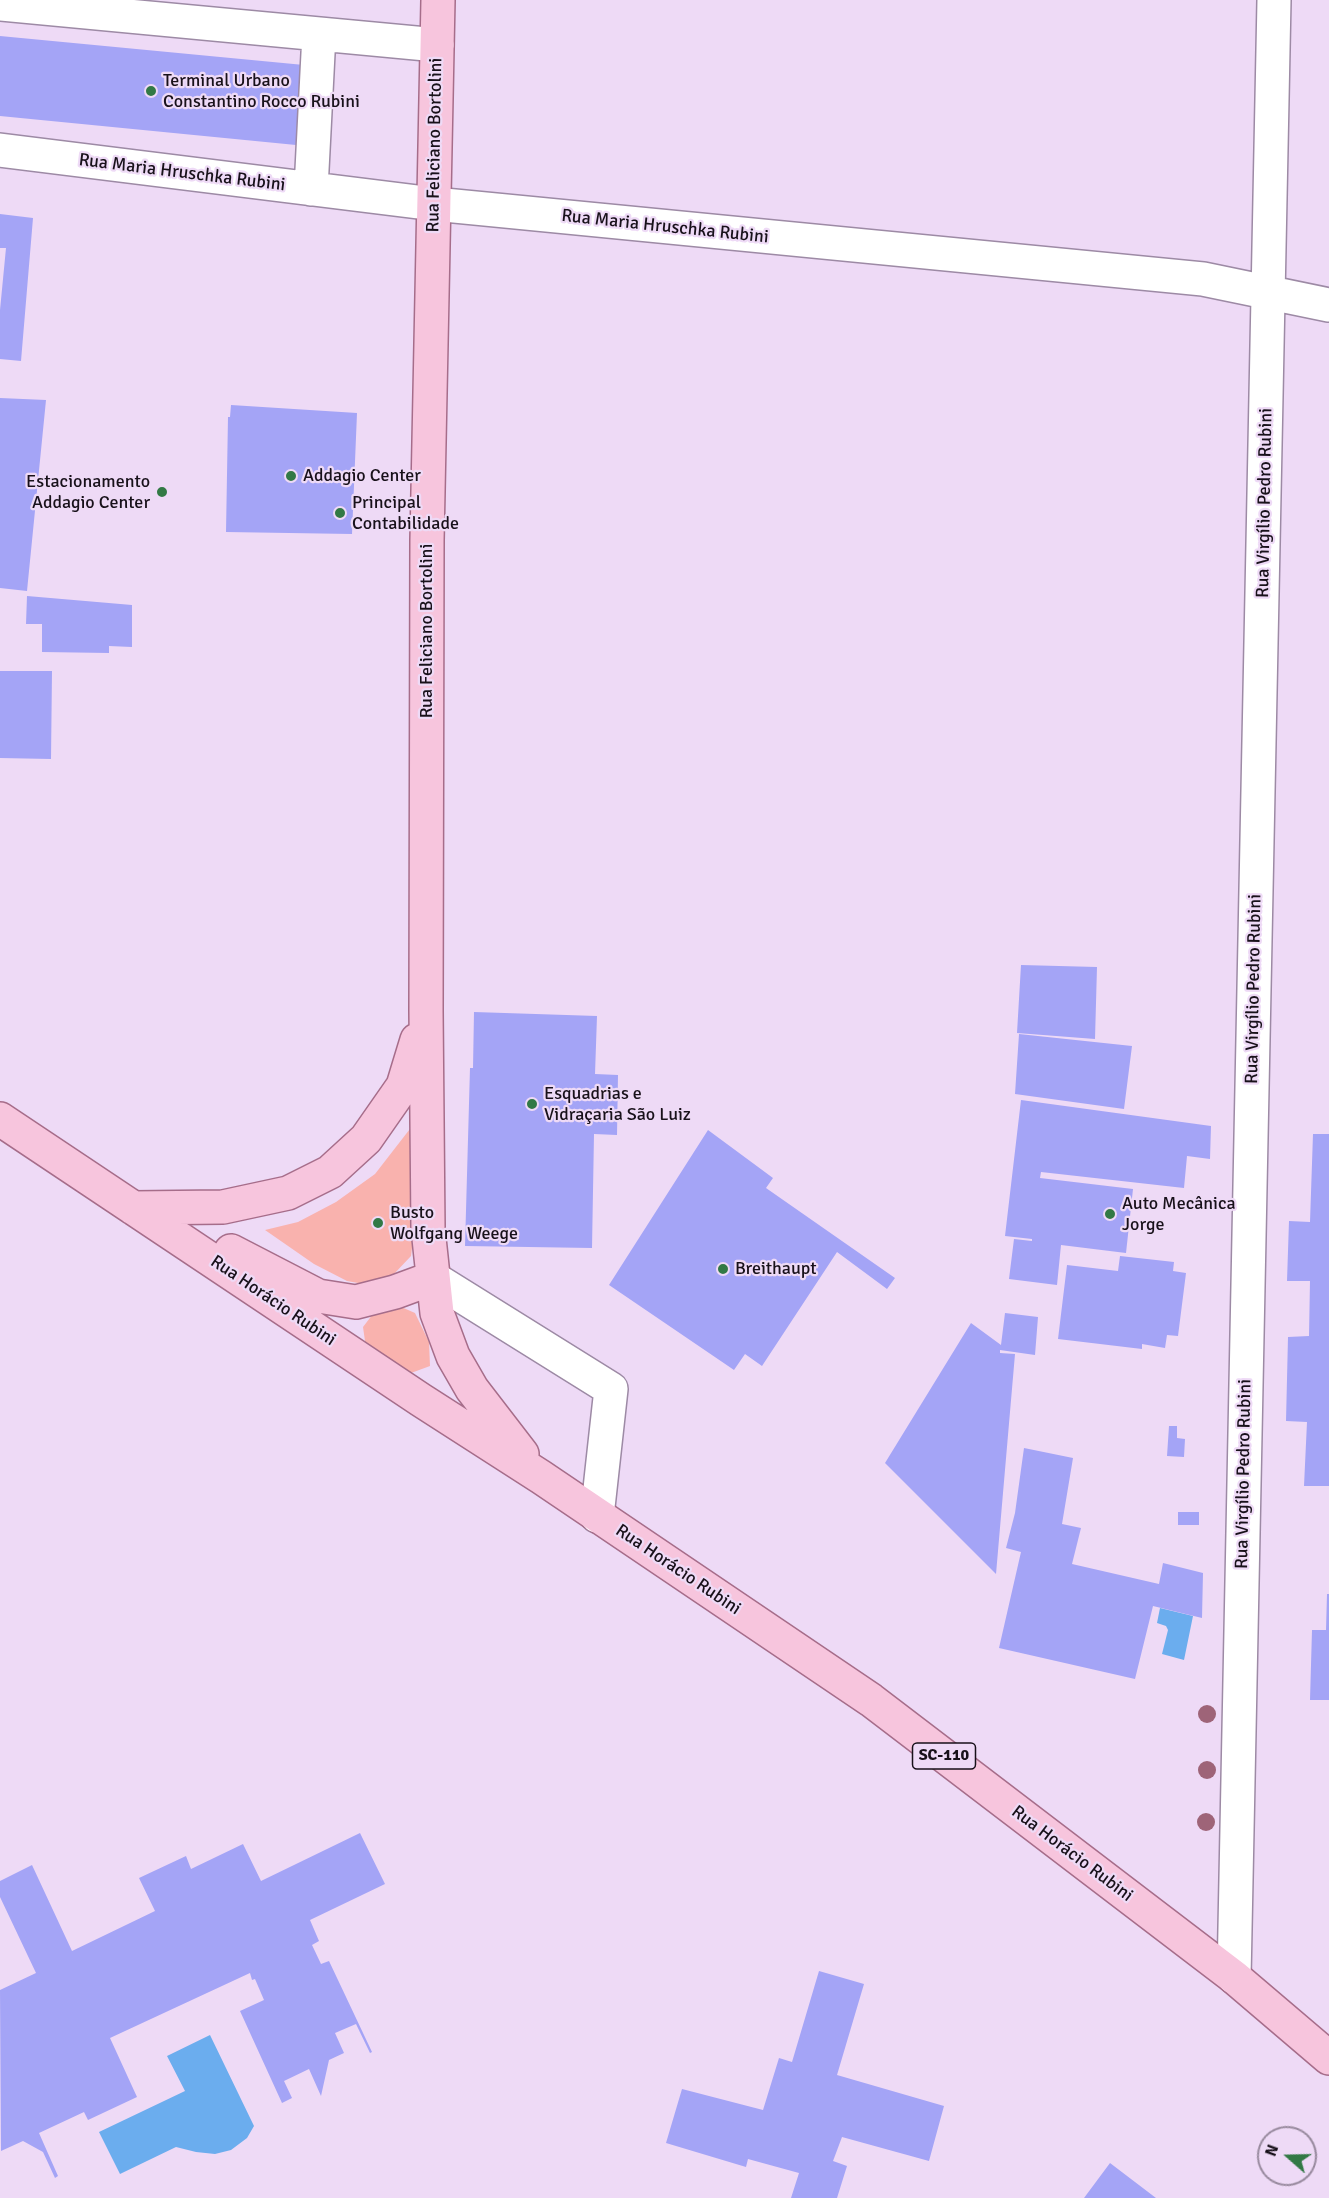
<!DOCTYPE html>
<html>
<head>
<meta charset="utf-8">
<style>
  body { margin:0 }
  #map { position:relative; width:1329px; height:2198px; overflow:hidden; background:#eedaf6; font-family:Signika,sans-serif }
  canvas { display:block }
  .north { position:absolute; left:1257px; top:2126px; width:60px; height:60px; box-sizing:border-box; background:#eedaf6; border:2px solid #988a9e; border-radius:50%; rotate:290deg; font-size:16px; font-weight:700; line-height:24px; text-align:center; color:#18111a }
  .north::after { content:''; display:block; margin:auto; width:21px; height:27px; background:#327945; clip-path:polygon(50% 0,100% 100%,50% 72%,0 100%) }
</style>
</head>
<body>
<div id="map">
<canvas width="1329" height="2198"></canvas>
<div class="north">N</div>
</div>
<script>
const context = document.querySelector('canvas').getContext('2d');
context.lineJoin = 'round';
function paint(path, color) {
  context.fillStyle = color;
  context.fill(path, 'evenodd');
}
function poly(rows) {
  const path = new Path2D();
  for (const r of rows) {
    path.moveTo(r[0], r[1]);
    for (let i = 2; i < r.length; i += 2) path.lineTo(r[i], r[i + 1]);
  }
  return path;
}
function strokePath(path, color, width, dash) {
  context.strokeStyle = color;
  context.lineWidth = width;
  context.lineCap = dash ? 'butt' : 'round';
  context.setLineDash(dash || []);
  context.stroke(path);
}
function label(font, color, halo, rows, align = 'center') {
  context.font = font + ' Signika,sans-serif';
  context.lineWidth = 4.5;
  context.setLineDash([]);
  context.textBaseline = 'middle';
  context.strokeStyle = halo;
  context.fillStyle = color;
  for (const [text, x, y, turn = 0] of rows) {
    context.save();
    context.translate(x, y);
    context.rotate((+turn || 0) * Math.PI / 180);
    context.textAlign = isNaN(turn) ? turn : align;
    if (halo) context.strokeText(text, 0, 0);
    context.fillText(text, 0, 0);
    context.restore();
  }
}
const green = poly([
  [413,1125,414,1232,411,1256,394,1274,369,1285,347,1281,314,1264,265,1230,298,1222,336,1202,375,1174],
  [399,1306,415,1313,429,1342,430,1366,411,1373,385,1361,366,1348,363,1327,376,1310]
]);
const water = poly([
  [1160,1608,1193,1616,1184,1660,1162,1654,1168,1630,1166,1626,1157,1623],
  [210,2035,254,2126,247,2138,231,2150,215,2154,196,2152,176,2147,120,2174,99,2132,185,2091,167,2056]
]);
const building = poly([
  [0,36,304,65,296,145,0,116],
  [0,214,33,218,21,361,0,359,0,310,6,248,0,248],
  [0,398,46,400,27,591,0,588],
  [231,405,357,413,352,534,226,532,228,417,230,417],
  [27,596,132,605,132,647,109,646,109,653,42,652,42,624,26,624],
  [0,671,52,671,51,759,0,758],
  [1021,965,1097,967,1095,1039,1017,1033],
  [474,1012,597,1016,595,1074,618,1075,617,1135,594,1134,592,1248,465,1246,470,1068,473,1068],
  [1019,1034,1132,1046,1124,1109,1015,1094],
  [1021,1100,1211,1126,1210,1159,1187,1156,1184,1188,1041,1172,1040,1178,1133,1189,1126,1253,1061,1245,1057,1285,1009,1279,1014,1239,1032,1241,1032,1239,1005,1236],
  [708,1130,773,1178,766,1188,895,1278,887,1289,837,1252,762,1366,745,1354,734,1370,609,1285],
  [1313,1134,1329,1134,1329,1486,1304,1486,1307,1422,1286,1421,1288,1337,1309,1336,1310,1281,1287,1281,1289,1221,1310,1222],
  [1120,1256,1174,1262,1173,1271,1186,1273,1178,1336,1167,1335,1165,1348,1142,1344,1142,1349,1058,1339,1067,1265,1118,1271],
  [1005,1313,1038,1317,1035,1355,1000,1350,1000,1353,1015,1354,996,1574,885,1463,971,1323,1001,1345],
  [1169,1426,1177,1426,1177,1438,1185,1439,1184,1457,1167,1456],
  [1024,1448,1073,1458,1062,1524,1081,1528,1072,1564,1159,1584,1163,1563,1203,1573,1202,1618,1153,1606,1135,1679,999,1648,1021,1552,1006,1548,1015,1513],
  [1178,1512,1199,1512,1199,1525,1178,1525],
  [1327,1594,1329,1594,1329,1700,1310,1700,1312,1630,1326,1630],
  [360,1833,385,1884,310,1920,319,1941,312,1945,321,1964,329,1961,372,2052,370,2053,356,2024,335,2033,344,2053,329,2060,321,2096,309,2069,284,2081,292,2098,282,2103,240,2011,264,2000,255,1979,252,1980,250,1973,110,2038,137,2097,88,2120,84,2112,39,2133,58,2176,55,2178,43,2152,23,2141,1,2151,0,1990,36,1973,0,1897,0,1881,32,1865,72,1951,155,1911,139,1878,186,1856,191,1869,243,1844,261,1881],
  [819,1971,864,1984,837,2075,944,2106,929,2161,842,2137,833,2161,847,2166,837,2198,791,2198,799,2173,748,2159,746,2167,666,2143,682,2089,763,2110,779,2058,792,2062],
  [1110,2163,1156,2198,1084,2198]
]);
const minor = poly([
  [0,4,437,45],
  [0,150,434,204,1203,279,1329,305],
  [311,189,319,34],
  [433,1278,611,1389,597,1516],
  [1234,1977,1274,0]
]);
const major = poly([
  [438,0,427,540,426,1010,428,1229,437,1313,453,1356,472,1389,522,1454],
  [0,1119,421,1400,541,1477,871,1700,1234,1977,1329,2058],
  [133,1208,223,1207,288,1193,330,1172,366,1139,403,1086,417,1040],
  [231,1251,318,1296,356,1302,395,1292,433,1278]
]);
const trees = [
  [1207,1714],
  [1207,1770],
  [1206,1822]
];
const markers = [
  [151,91,6,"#327945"],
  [291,476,6,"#327945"],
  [162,492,6,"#327945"],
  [340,513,6,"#327945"],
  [532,1104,6,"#327945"],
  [1110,1214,6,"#327945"],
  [378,1223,6,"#327945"],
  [723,1269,6,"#327945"]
];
const shields = [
  [944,1756,63]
];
const shieldNames = [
  ["SC-110",944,1756]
];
const poiNames = [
  ["Terminal Urbano",163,81],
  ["Constantino Rocco Rubini",163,102],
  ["Addagio Center",303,476],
  ["Estacionamento",150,482,"right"],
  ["Addagio Center",150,503,"right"],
  ["Principal",352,503],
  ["Contabilidade",352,524],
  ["Esquadrias e",544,1094],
  ["Vidraçaria São Luiz",544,1115],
  ["Auto Mecânica",1122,1204],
  ["Jorge",1122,1225],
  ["Busto",390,1213],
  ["Wolfgang Weege",390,1234],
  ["Breithaupt",735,1269]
];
const streetNames = [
  ["Rua Feliciano Bortolini",435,145,-89],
  ["Rua Maria Hruschka Rubini",182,173,7],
  ["Rua Maria Hruschka Rubini",665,227,6],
  ["Rua Virgílio Pedro Rubini",1265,503,-89],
  ["Rua Feliciano Bortolini",427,631,-90],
  ["Rua Virgílio Pedro Rubini",1254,989,-89],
  ["Rua Horácio Rubini",273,1301,34],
  ["Rua Virgílio Pedro Rubini",1244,1474,-89],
  ["Rua Horácio Rubini",678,1570,34],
  ["Rua Horácio Rubini",1072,1854,37]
];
paint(green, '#f9b2ae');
paint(water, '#6badee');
paint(building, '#a4a4f6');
strokePath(minor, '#9d8aa5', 36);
strokePath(major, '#a66d8a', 36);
strokePath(minor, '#fff', 33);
strokePath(major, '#f7c5dd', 33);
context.fillStyle = '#9e6478';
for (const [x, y] of trees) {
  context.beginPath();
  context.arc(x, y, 9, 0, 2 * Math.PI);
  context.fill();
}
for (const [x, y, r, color] of markers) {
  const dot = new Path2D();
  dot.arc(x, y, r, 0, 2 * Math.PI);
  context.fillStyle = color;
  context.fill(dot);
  strokePath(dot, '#eedaf6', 2);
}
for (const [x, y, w] of shields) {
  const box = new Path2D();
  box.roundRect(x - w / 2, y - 13, w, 26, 4.5);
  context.fillStyle = '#eedaf6';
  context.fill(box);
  strokePath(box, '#18111a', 1.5);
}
label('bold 16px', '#18111a', null, shieldNames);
label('18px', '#18111a', '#eedaf6', poiNames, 'left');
label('18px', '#18111a', '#eedaf6', streetNames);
</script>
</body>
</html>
